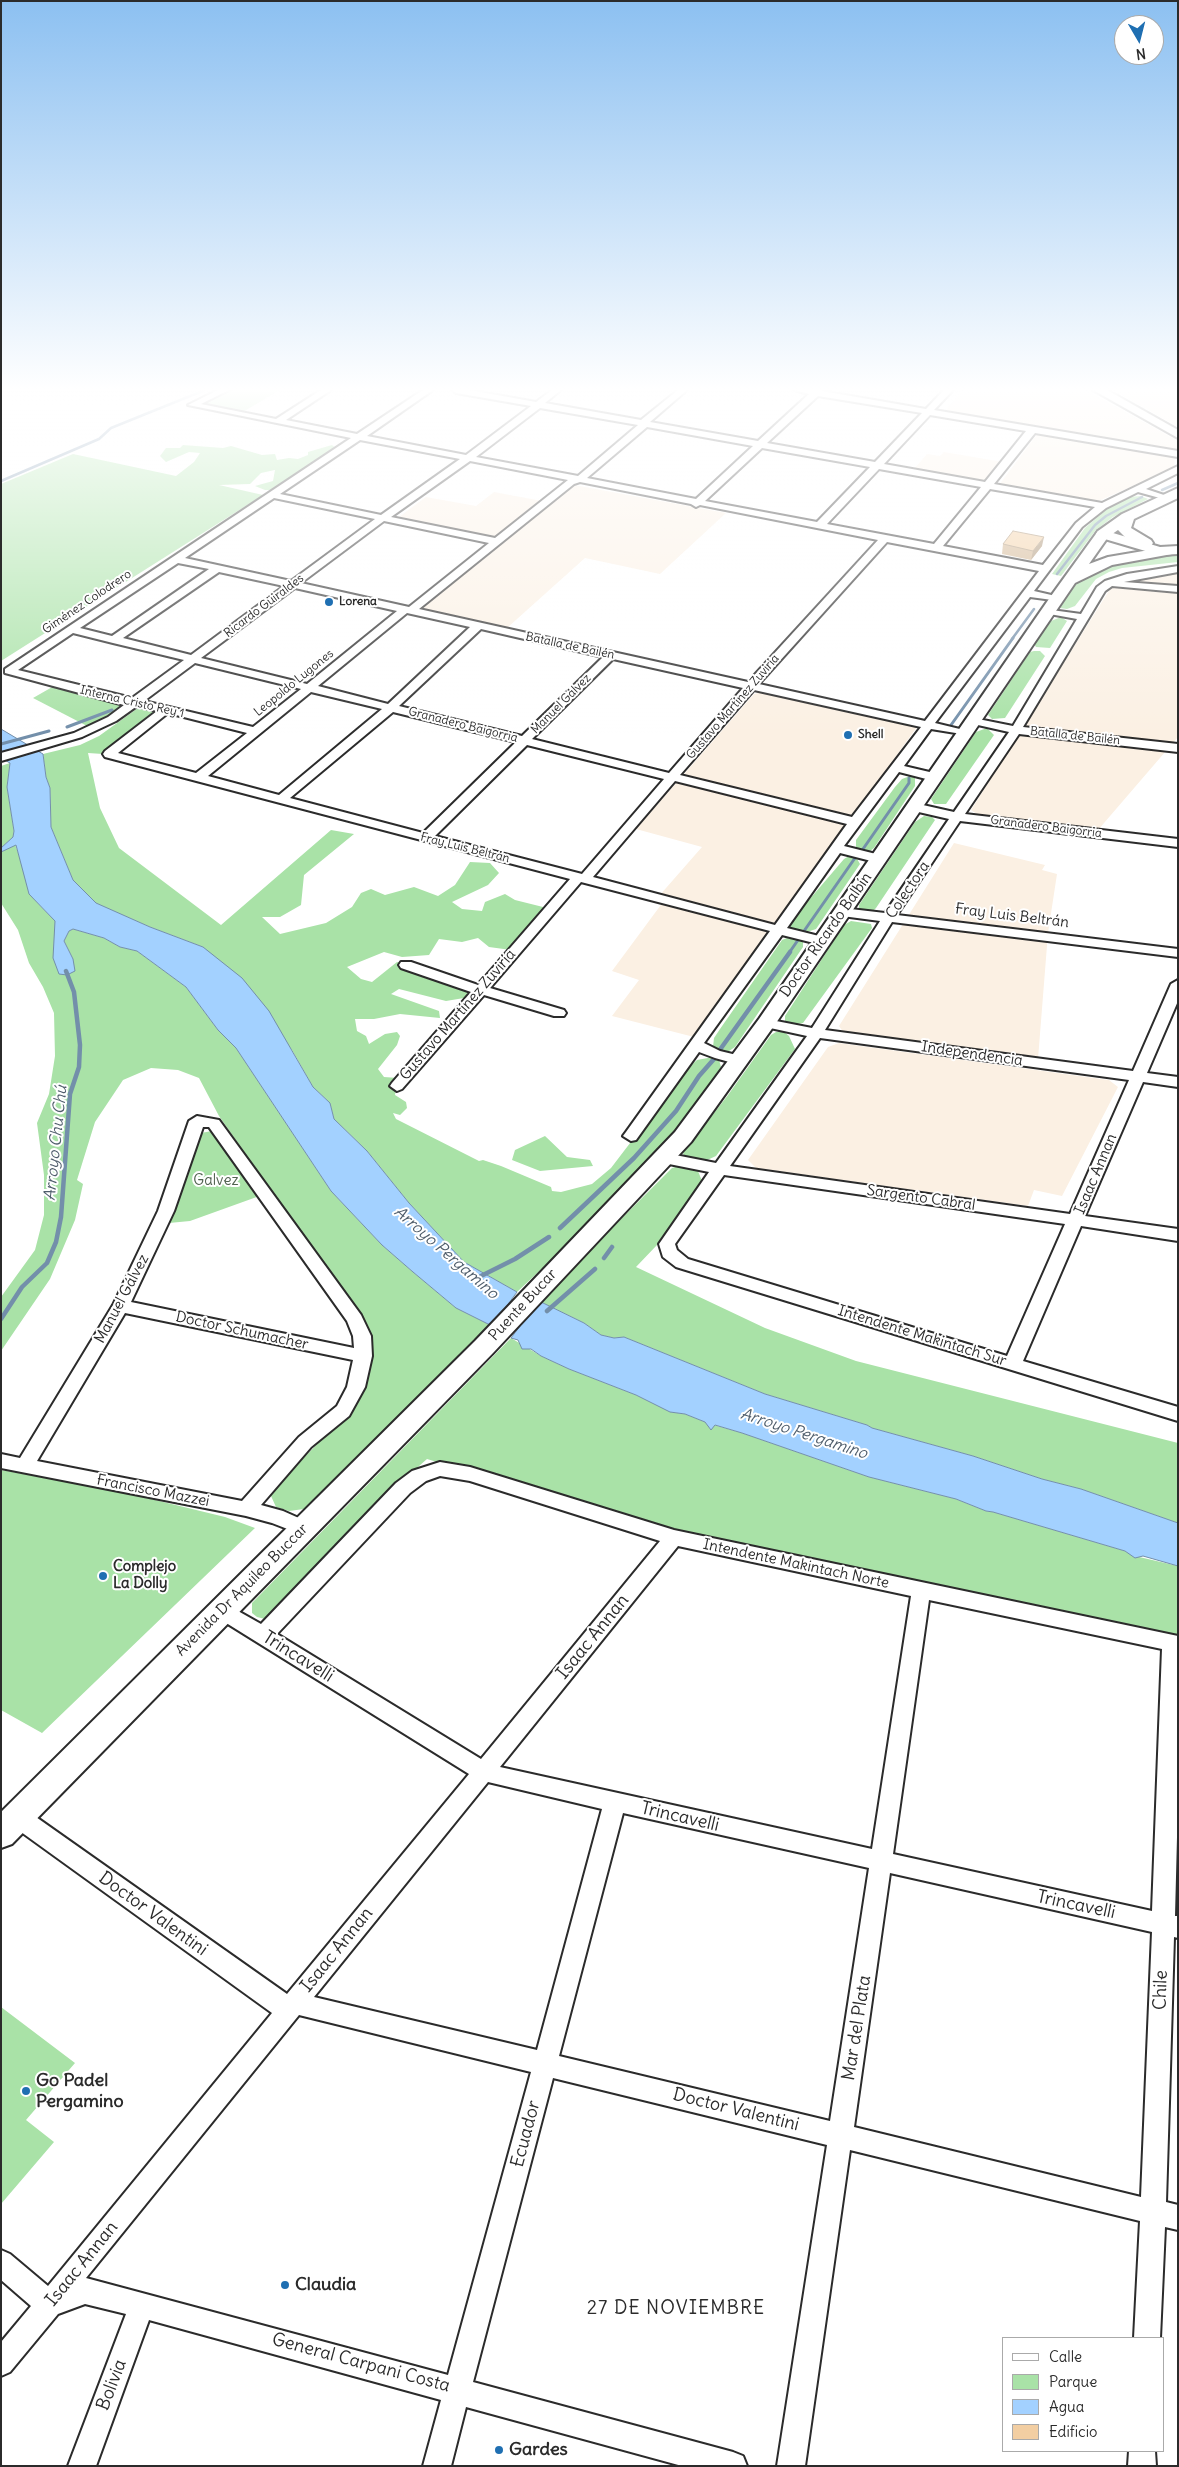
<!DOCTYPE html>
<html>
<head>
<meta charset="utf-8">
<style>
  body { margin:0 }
  #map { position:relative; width:1179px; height:2467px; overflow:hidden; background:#fff; font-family:Delius,sans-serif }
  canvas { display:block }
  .frame { position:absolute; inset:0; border:2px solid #2b2b2b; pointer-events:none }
  .legend { position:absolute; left:1002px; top:2337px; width:162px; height:115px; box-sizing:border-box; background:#fff; border:1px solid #aaa; margin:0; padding:6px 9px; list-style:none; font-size:15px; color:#2b2b2b }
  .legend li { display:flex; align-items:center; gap:10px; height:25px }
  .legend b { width:25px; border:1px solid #aaa }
  .north { position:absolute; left:1114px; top:15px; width:50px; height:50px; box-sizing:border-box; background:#fff; border:1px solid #aaa; border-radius:50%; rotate:172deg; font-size:14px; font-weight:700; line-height:20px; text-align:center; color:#2b2b2b }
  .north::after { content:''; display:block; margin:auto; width:18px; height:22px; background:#1f6fb2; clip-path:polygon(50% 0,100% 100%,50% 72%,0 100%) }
</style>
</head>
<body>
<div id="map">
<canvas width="1179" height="2467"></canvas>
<div class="frame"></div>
<ul class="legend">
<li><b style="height:6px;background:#fff"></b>Calle</li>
<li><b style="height:14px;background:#a9e2a7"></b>Parque</li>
<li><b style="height:14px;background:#a3d1ff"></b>Agua</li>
<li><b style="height:14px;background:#f2cea2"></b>Edificio</li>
</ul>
<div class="north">N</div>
</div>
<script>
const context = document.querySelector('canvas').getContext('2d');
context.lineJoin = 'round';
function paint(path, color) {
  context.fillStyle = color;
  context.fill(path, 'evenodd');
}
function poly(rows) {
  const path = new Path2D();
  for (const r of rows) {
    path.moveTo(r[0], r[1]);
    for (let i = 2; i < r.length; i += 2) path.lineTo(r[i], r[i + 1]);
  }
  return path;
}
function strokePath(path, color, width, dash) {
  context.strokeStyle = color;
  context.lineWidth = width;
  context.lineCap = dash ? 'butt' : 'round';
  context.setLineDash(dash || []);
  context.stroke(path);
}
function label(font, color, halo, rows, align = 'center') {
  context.font = font + ' Delius,sans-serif';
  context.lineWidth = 4;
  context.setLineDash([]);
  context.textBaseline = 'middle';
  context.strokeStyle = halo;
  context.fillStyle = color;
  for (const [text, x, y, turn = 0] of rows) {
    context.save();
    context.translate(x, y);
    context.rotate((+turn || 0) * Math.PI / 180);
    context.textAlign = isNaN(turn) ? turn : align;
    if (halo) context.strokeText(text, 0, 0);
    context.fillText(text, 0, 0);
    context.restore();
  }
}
const built = poly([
  [963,390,1086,390,1178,441,1178,451,944,412],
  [1113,390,1178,390,1178,427],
  [1038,433,1175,456,1174,468,1094,503,999,485],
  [944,452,1003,462,985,482,914,469,927,454,940,456],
  [574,485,726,513,660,574,585,558,507,628,418,609],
  [494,492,542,501,496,538,399,517,426,497,476,506],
  [1178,573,1178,737,1098,830,980,816,971,810,1112,586,1146,576],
  [762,692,917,727,694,1037,612,1016,639,980,612,971,666,898,659,896,702,847,636,829,754,694],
  [954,843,1045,865,1042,870,1057,874,1048,933,1038,1059,844,1033,839,1026],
  [839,1043,1109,1080,1118,1087,1062,1196,1034,1190,1028,1206,756,1168,748,1160,828,1047]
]);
const green = poly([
  [233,390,280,390,241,413,200,404],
  [183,445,223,448,231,446,262,455,275,454,277,460,289,458,298,459,308,455,308,452,332,445,336,448,276,490,265,490,255,486,273,481,275,470,261,473,250,484,219,485,263,495,1,661,1,484,73,454,176,476,194,462,200,453,189,452,166,462,160,456,166,448,180,448],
  [1141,496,1148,499,1113,517,1096,530,1061,576,1052,574,1085,528,1108,508,1129,497],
  [1178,553,1178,562,1122,568,1109,572,1096,579,1075,606,1067,609,1060,608,1079,579,1099,567],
  [1061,617,1067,621,1050,648,1036,647,1034,644,1051,621],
  [1034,651,1040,651,1045,656,1005,718,992,719,988,715,1030,652],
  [54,686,118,703,120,708,89,727,33,698],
  [138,708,155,712,103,754,88,753,100,808,119,848,221,925,331,830,354,834,304,875,301,905,280,917,262,917,280,934,326,923,352,907,361,893,371,889,385,895,414,887,438,896,455,885,470,862,490,863,499,873,488,885,452,902,462,909,482,911,485,902,505,894,515,900,547,908,511,950,489,947,478,938,462,942,439,939,429,955,402,957,384,952,347,967,361,979,372,982,397,962,417,965,415,973,470,991,464,998,446,1001,399,989,391,994,439,1011,440,1018,400,1014,374,1019,355,1019,357,1031,366,1036,369,1044,385,1034,397,1032,400,1036,397,1045,378,1069,384,1077,398,1078,395,1095,406,1102,407,1108,400,1115,393,1113,396,1119,479,1161,483,1160,501,1166,551,1187,552,1191,561,1192,592,1184,611,1168,685,1071,697,1060,713,1057,719,1060,721,1067,712,1081,669,1138,597,1217,517,1292,464,1262,409,1203,367,1151,334,1119,330,1103,313,1087,292,1050,203,947,150,927,95,903,73,880,51,827,50,788,46,777,43,754,80,745,99,736],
  [987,728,994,735,946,804,934,804,931,799,976,732],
  [10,763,7,787,14,831,13,837,1,848,1,766],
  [910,776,915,778,915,786,874,848,870,851,860,851,856,847,856,840,895,787,902,779],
  [924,816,932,817,935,820,876,908,872,912,865,912,859,909,859,905,915,822],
  [15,844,25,872,29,894,55,921,56,935,73,959,64,941,69,931,73,929,104,938,120,947,137,951,186,987,218,1030,236,1048,331,1191,382,1245,413,1272,456,1308,492,1326,310,1505,304,1509,289,1511,276,1507,271,1496,272,1490,337,1424,357,1398,355,1311,219,1116,199,1078,178,1070,151,1068,123,1080,95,1122,77,1180,83,1184,75,1220,50,1279,1,1351,1,1297,35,1250,44,1215,44,1175,37,1123,49,1094,55,1056,54,1013,43,987,29,963,18,930,1,903,1,852],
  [849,856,856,857,860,864,816,929,804,933,792,929,789,925,791,921,844,859],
  [851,921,871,924,872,928,803,1023,790,1025,785,1021,785,1016,844,925],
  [787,938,803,941,803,947,735,1047,726,1053,718,1052,713,1047,714,1038,720,1029,782,940],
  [776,1032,784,1032,789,1036,795,1049,716,1156,705,1161,685,1158,683,1153,728,1095,771,1035],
  [212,1131,265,1194,190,1221,169,1223,182,1190,201,1133],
  [545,1136,567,1157,590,1160,593,1166,540,1171,512,1160,515,1150],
  [679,1166,690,1167,698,1171,702,1181,657,1245,636,1267,765,1328,856,1361,1178,1443,1178,1523,1081,1489,1042,1479,973,1456,872,1428,867,1425,765,1394,624,1337,614,1338,601,1335,584,1323,539,1301,672,1168],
  [511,1338,541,1356,569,1369,636,1395,671,1412,685,1414,705,1422,709,1425,710,1429,714,1425,742,1433,869,1477,956,1499,986,1511,993,1512,1125,1551,1135,1556,1178,1566,1178,1638,674,1534,427,1459,410,1474,274,1616,265,1619,257,1617,252,1613,252,1603],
  [1,1470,114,1490,225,1517,255,1528,42,1733,1,1710],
  [1,2007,75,2063,26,2120,54,2142,1,2204]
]);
const water = poly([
  [1,729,43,754,46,777,50,788,51,827,73,880,96,903,150,927,203,947,242,978,269,1011,313,1087,330,1103,334,1119,367,1151,409,1203,464,1262,517,1292,492,1326,456,1308,413,1272,382,1245,331,1191,236,1048,218,1030,186,987,137,951,120,947,104,938,73,929,69,931,64,941,73,959,75,971,67,975,59,974,53,958,55,921,29,894,16,845,1,852,1,848,13,837,14,831,7,787,10,763,1,758,1,729],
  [539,1301,584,1323,601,1335,614,1338,624,1337,765,1394,867,1425,872,1428,973,1456,1042,1479,1081,1489,1178,1523,1178,1566,1143,1556,1135,1558,1125,1551,993,1512,986,1511,956,1499,869,1477,742,1433,715,1425,711,1430,705,1422,685,1414,670,1412,636,1395,569,1369,541,1356,531,1349,522,1349,518,1340,511,1338,539,1301]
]);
const streamFar2 = poly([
  [1,481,99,439,111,428,205,390],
  [1162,490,1178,483],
  [1057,574,1095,525,1106,516,1142,497],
  [1012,639,1034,609]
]);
const streamFar1 = poly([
  [951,725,1013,638],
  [67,727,112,710],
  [1,744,49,731],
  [863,849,909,783,909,778],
  [804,931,855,858],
  [789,953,798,940]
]);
const stream = poly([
  [719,1051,790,952],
  [560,1228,634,1158,676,1111,699,1076,714,1059],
  [604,1258,612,1247],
  [481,1276,515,1259,549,1237],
  [547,1311,595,1269],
  [1,1319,22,1287,47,1263,56,1242,61,1217,70,1094,79,1067,80,1045,74,992,66,971]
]);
const minor = poly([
  [218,390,229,390,201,404,276,419,321,390,331,390,286,420,357,434,423,390,433,390,367,436,466,455,531,406,456,393,452,390,469,390,536,402,552,390,561,390,545,403,641,420,678,390,687,390,650,422,758,441,809,394,794,390,823,390,822,391,926,409,944,390,953,390,934,410,1178,451,1178,457,1035,433,994,484,1102,503,1178,466,1178,473,1146,489,1167,496,1167,500,1138,492,1106,508,1082,527,1034,591,1060,597,1060,601,1030,597,935,723,968,731,968,735,931,729,904,766,938,774,940,777,938,780,934,781,899,772,844,846,884,856,885,859,884,862,879,863,840,853,787,928,827,938,829,941,827,944,822,945,782,935,704,1043,720,1051,745,1057,747,1060,745,1063,740,1065,715,1058,699,1052,636,1140,631,1141,623,1136,626,1132,770,931,581,882,490,988,564,1010,566,1013,564,1016,554,1016,484,995,402,1089,397,1091,390,1086,392,1083,471,992,401,968,399,965,401,962,411,962,478,985,570,879,105,757,103,754,105,751,157,711,137,706,116,721,82,737,1,761,1,753,74,733,108,717,124,705,5,673,5,669,351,438,188,405,218,390],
  [818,396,922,413,875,462,767,443,818,396],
  [540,408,638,425,578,476,476,457,540,408],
  [930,415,1026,431,985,482,884,464,930,415],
  [647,427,753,446,696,499,587,478,647,427],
  [360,440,460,459,381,515,280,494,360,440],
  [762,448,870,467,817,522,705,501,762,448],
  [470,461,568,480,495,538,391,517,470,461],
  [879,469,981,487,934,544,827,524,879,469],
  [580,482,691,504,696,507,700,505,878,540,748,682,419,609,574,484,580,482],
  [990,489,1095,507,1076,523,1043,565,943,546,990,489],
  [274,498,375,519,291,581,185,558,274,498],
  [384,521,489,543,409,607,301,583,384,521],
  [887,542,1039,571,925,721,759,684,887,542],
  [178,563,209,569,112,636,80,628,178,563],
  [219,572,284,586,191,655,123,638,219,572],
  [295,588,397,611,307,684,201,658,295,588],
  [407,613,470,627,388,704,318,686,407,613],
  [481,629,603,657,522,736,399,706,481,629],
  [73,633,113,643,184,660,132,698,18,670,73,633],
  [613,659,743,688,669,773,532,739,613,659],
  [195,663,301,689,253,727,144,701,195,663],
  [754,690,921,727,852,817,680,775,754,690],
  [311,692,382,709,279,795,208,776,311,692],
  [393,712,516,742,423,833,290,798,393,712],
  [168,713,247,733,196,773,118,753,168,713],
  [527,745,664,779,582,874,435,836,527,745],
  [675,781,847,824,775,925,593,877,675,781],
  [1178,566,1178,572,1124,582,1178,586,1178,592,1112,586,1105,591,1023,727,1178,744,1178,752,1019,734,965,814,1178,839,1178,847,960,821,897,915,1178,949,1178,957,892,922,825,1030,1133,1071,1171,984,1178,980,1178,1001,1147,1073,1178,1077,1178,1087,1143,1082,1085,1216,1178,1229,1178,1241,1081,1226,1023,1361,1178,1407,1178,1421,676,1267,663,1257,659,1244,709,1172,659,1162,657,1158,659,1154,665,1153,716,1163,807,1036,761,1026,759,1023,766,1019,812,1028,880,921,842,916,835,912,842,908,885,913,949,819,910,810,908,807,914,803,954,812,1009,732,969,723,967,721,973,718,1013,726,1077,619,1044,613,1044,609,1081,614,1097,587,1105,581,1127,574,1178,566],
  [820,1038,1129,1080,1070,1214,730,1166,820,1038],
  [724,1175,1065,1224,1007,1356,688,1259,677,1250,675,1244,724,1175],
  [197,1116,219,1120,361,1315,371,1336,372,1356,365,1387,349,1416,311,1447,261,1505,283,1511,310,1523,312,1528,310,1533,303,1535,272,1523,246,1516,1,1468,1,1454,20,1458,113,1305,158,1211,189,1121,197,1116],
  [203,1127,209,1127,347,1321,353,1336,354,1348,131,1302,174,1211,203,1127],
  [125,1313,353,1360,347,1387,337,1406,299,1437,242,1501,37,1461,125,1313],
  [440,1462,470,1467,674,1530,1178,1636,1178,1798,1175,1916,1178,1916,1178,1938,1174,1937,1166,2202,1178,2205,1178,2230,1165,2227,1160,2338,1134,2338,1140,2221,850,2150,805,2466,777,2466,827,2145,553,2078,473,2382,733,2452,743,2456,747,2466,682,2466,466,2407,451,2466,423,2466,441,2400,149,2320,96,2466,68,2466,126,2314,85,2304,58,2314,10,2372,1,2376,1,2342,31,2306,1,2280,1,2250,10,2254,48,2286,272,2013,10,1824,7,1817,10,1810,18,1807,26,1810,287,1994,469,1774,215,1616,212,1610,215,1604,222,1602,261,1624,396,1483,412,1471,440,1462],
  [440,1476,470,1481,660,1541,481,1759,277,1634,410,1493,426,1481,440,1476],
  [678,1546,911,1596,872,1849,500,1767,678,1546],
  [929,1600,1162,1649,1152,1911,893,1854,929,1600],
  [488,1782,602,1809,537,2050,314,1997,488,1782],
  [623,1813,869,1868,830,2121,559,2056,623,1813],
  [890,1873,1152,1932,1141,2197,854,2127,890,1873],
  [299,2015,531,2072,448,2375,86,2278,299,2015],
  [1129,2451,1155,2451,1156,2466,1128,2466,1129,2451]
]);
const major = poly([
  [1093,390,1107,390,1178,430,1178,438,1093,390],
  [1103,530,1160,547,1178,546,1178,554,1159,555,1098,537,1096,534,1098,531,1103,530]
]);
const highway = poly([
  [1178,488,1178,498,1134,519,1131,528,1151,540,1153,543,1151,546,1141,546,1127,539,1118,530,1108,537,1089,564,1108,557,1167,547,1174,551,1172,554,1112,565,1075,583,776,1023,691,1142,493,1353,12,1844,1,1848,1,1812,475,1341,675,1132,759,1019,1051,596,1098,531,1122,514,1178,488]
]);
const wall = poly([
  [1003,544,1042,546,1031,560,1002,554]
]);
const shadedWall = poly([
  [1044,537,1042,546,1031,560,1033,551]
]);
const building = poly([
  [1013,531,1044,537,1033,551,1003,544,1013,531]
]);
const markers = [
  [329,602,5,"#1f6fb2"],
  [848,735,5,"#1f6fb2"],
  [103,1576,5,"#1f6fb2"],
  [26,2091,5,"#1f6fb2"],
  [285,2285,5,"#1f6fb2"],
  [499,2450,5,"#1f6fb2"]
];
const farStreetnames = [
  ["Giménez Colodrero",87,602,-34],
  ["Ricardo Güiraldes",264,606,-37],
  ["Batalla de Bailén",570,646,12],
  ["Leopoldo Lugones",294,683,-39],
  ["Interna Cristo Rey 1",132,702,13],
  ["Manuel Gálvez",561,704,-45],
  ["Gustavo Martínez Zuviría",733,707,-49],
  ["Granadero Baigorria",463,725,14],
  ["Batalla de Bailén",1075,736,6],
  ["Granadero Baigorria",1046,827,7],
  ["Fray Luis Beltrán",465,848,14]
];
const farPoinames = [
  ["Lorena",339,602],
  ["Shell",858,735]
];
const streetNames = [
  ["Colectora",908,890,-56],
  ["Fray Luis Beltrán",1012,916,7],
  ["Doctor Ricardo Balbín",826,935,-55],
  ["Gustavo Martínez Zuviría",458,1015,-49],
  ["Independencia",972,1054,8],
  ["Isaac Annan",1096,1174,-67],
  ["Sargento Cabral",921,1198,8],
  ["Manuel Gálvez",122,1299,-62],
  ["Puente Bucar",523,1305,-47],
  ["Doctor Schumacher",242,1331,12],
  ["Intendente Makintach Sur",922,1336,17],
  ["Francisco Mazzei",153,1491,11],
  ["Intendente Makintach Norte",796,1564,12],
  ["Avenida Dr Aquileo Buccar",242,1590,-45]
];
const parkNames = [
  ["Galvez",216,1181]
];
const poiNames = [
  ["Complejo",113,1567],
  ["La Dolly",113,1584]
];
const waterNames = [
  ["Arroyo Chu Chú",56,1143,-84],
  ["Arroyo Pergamino",446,1253,41],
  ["Arroyo Pergamino",804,1434,18]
];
const nearStreetnames = [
  ["Isaac Annan",593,1637,-51],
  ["Trincavelli",298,1657,32],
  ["Trincavelli",680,1817,13],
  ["Trincavelli",1076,1905,12],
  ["Doctor Valentini",153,1914,36],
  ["Isaac Annan",337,1950,-51],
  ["Chile",1161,1990,-88],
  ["Mar del Plata",857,2028,-81],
  ["Doctor Valentini",736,2110,14],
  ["Ecuador",526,2134,-75],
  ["Isaac Annan",82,2264,-51],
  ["General Carpani Costa",361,2363,15],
  ["Bolivia",112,2385,-69]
];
const nearPoinames = [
  ["Go Padel",36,2081],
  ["Pergamino",36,2102],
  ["Claudia",295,2285],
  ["Gardes",509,2450]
];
const nearNeighbourhoodnames = [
  ["27 DE NOVIEMBRE",676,2309]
];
paint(built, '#fbf0e3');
paint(green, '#a9e2a7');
paint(water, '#a3d1ff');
strokePath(water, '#738faa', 1);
strokePath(streamFar2, '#738faa', 2.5);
strokePath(streamFar1, '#738faa', 3);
strokePath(stream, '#738faa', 4.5);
strokePath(minor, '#2b2b2b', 4);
strokePath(major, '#2b2b2b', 4);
strokePath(highway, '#2b2b2b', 4);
paint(minor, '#fff');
paint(major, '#fff');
paint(highway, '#fff');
paint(wall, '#d0b18b');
paint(shadedWall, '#a99071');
paint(building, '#f2cea2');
strokePath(building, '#a99071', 1);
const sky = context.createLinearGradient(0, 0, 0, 735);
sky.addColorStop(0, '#8cc0f1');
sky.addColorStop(0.53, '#fff');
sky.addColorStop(1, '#ffffff00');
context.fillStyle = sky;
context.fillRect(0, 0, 1179, 735);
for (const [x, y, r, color] of markers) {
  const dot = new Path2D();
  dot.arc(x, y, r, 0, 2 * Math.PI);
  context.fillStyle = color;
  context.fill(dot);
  strokePath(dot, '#fff', 2);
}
label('12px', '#2b2b2b', '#fff', farStreetnames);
label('bold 12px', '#2b2b2b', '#fff', farPoinames, 'left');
label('15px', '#2b2b2b', '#fff', streetNames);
label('15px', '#516250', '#fff', parkNames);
label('bold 15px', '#2b2b2b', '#fff', poiNames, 'left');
label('italic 16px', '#4f5d6b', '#fff', waterNames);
label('18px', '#2b2b2b', '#fff', nearStreetnames);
label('bold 18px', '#2b2b2b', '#fff', nearPoinames, 'left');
context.letterSpacing = '1px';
label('19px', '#2b2b2b', '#fff', nearNeighbourhoodnames);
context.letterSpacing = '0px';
</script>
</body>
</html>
